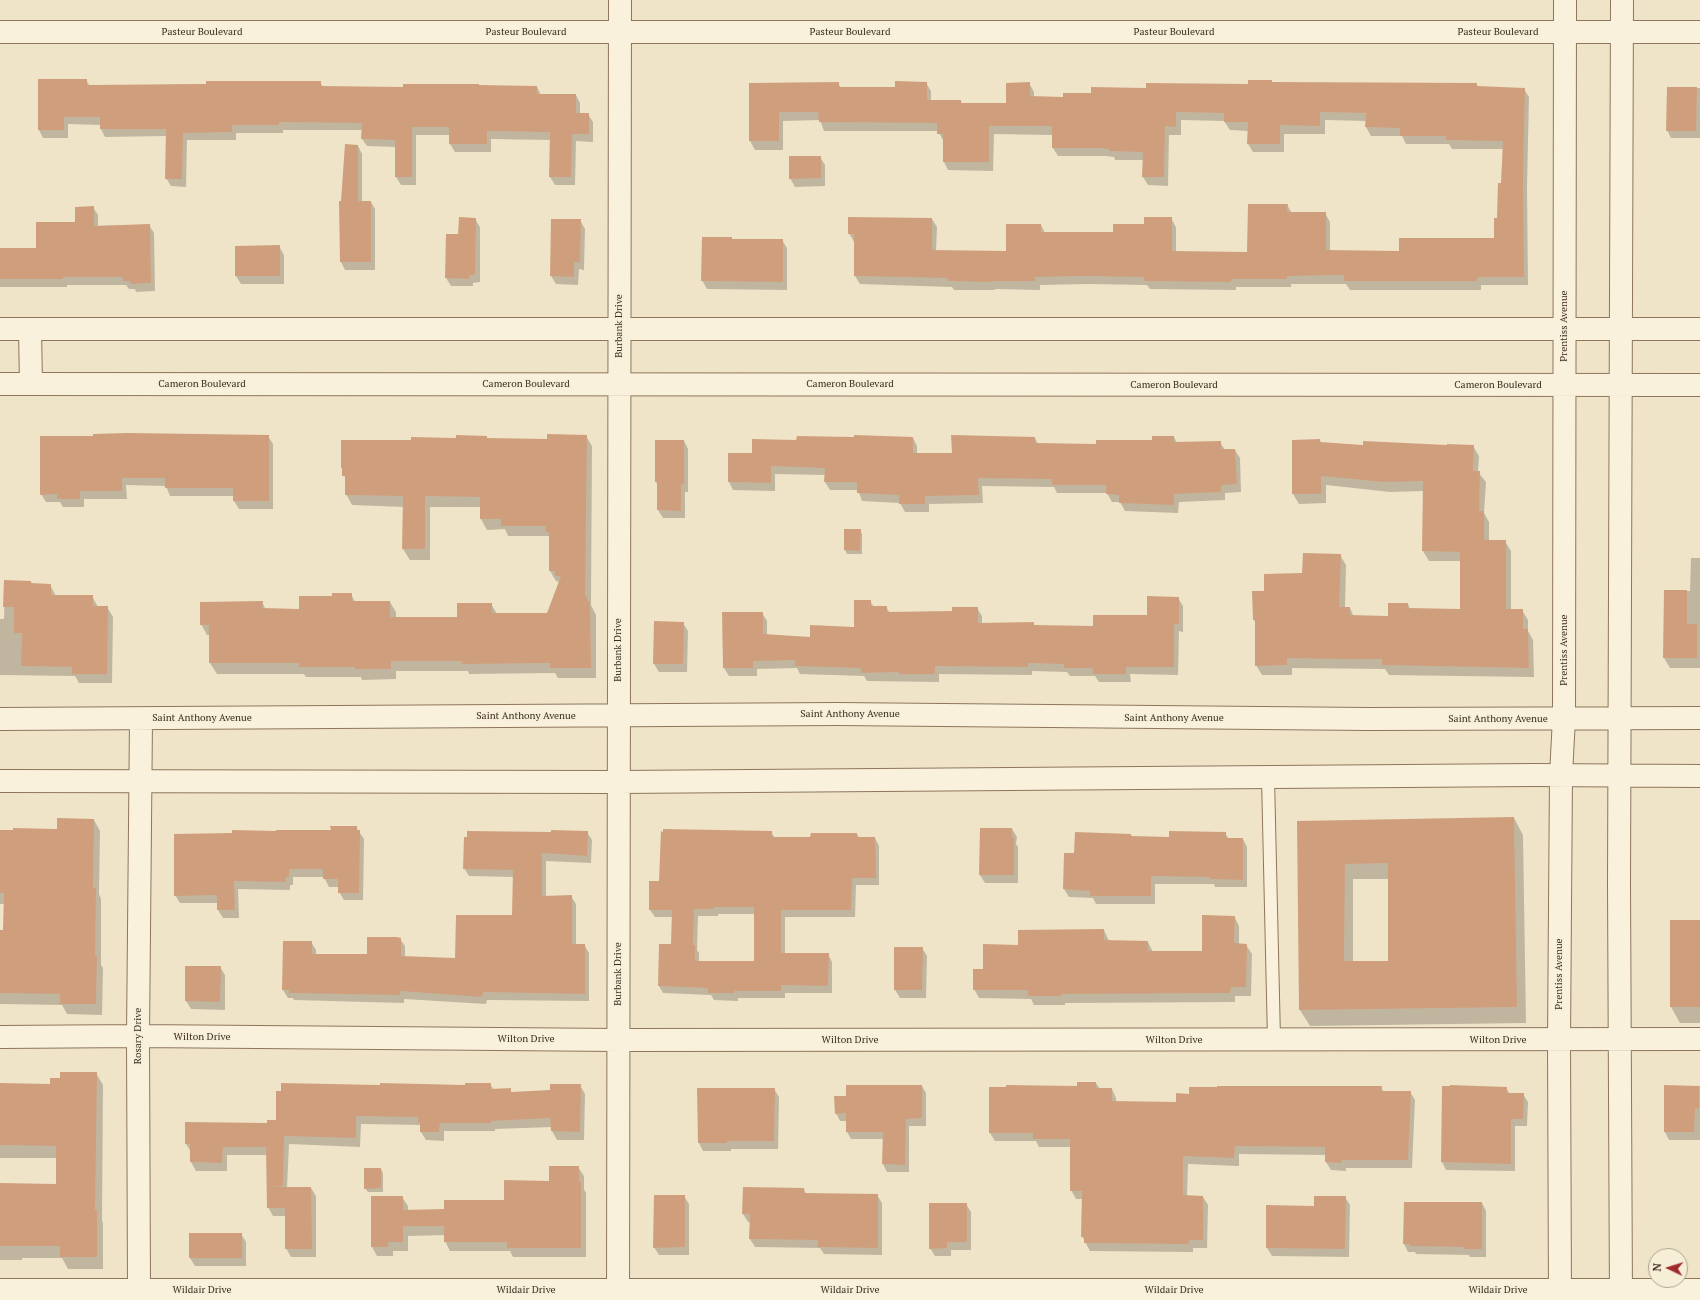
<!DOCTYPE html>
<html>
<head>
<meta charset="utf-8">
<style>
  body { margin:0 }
  #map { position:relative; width:1700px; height:1300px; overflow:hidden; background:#f0e4c8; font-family:"PT Serif",serif }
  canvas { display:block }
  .north { position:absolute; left:1648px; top:1248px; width:40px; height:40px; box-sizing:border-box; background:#f7eed8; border:1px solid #ada18e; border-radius:50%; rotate:274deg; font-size:11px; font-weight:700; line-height:16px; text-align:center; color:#3d2e20 }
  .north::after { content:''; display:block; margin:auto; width:14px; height:18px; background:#9e2a2b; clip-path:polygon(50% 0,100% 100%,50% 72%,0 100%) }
</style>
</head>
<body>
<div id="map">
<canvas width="1700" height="1300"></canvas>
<div class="north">N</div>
</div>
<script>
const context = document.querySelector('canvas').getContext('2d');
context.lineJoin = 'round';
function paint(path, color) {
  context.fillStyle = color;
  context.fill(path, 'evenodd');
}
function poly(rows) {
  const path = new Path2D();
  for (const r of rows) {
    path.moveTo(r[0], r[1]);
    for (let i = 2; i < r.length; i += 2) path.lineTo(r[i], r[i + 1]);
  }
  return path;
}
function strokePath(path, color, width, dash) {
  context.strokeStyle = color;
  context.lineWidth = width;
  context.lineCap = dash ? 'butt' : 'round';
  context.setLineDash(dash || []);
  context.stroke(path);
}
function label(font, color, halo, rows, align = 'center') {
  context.font = font + ' "PT Serif",serif';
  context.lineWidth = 3;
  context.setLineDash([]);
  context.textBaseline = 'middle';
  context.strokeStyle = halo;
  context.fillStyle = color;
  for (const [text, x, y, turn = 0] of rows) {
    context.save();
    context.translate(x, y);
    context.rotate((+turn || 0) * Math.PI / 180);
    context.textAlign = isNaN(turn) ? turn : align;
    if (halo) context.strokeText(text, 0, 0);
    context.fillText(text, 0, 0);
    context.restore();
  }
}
const shadow = poly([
  [86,80,90,86,320,82,323,87,404,88,479,86,537,87,541,95,576,95,580,103,580,114,588,114,593,122,593,142,576,141,575,185,555,185,550,177,551,140,491,139,491,152,455,152,450,144,450,135,416,135,416,185,401,185,396,177,396,147,367,146,362,139,363,130,283,130,283,133,236,133,236,140,187,140,186,187,171,186,166,178,167,136,105,137,101,129,101,125,68,124,68,138,43,138,39,130],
  [838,83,841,88,896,88,926,83,931,91,931,101,961,101,962,104,1007,104,1029,83,1034,92,1034,97,1064,98,1147,89,1272,83,1476,84,1478,87,1524,89,1529,97,1527,187,1528,285,1481,285,1481,290,1350,290,1346,284,1291,284,1291,287,1236,287,1236,290,1150,289,1147,285,1088,284,1040,285,1040,290,995,289,995,290,954,290,952,287,860,284,855,276,854,242,849,233,932,219,937,227,936,251,1007,252,1041,225,1045,233,1114,233,1171,218,1176,227,1176,252,1248,253,1287,205,1292,213,1325,213,1330,222,1330,251,1400,252,1495,239,1502,184,1504,149,1452,149,1449,144,1406,144,1402,136,1371,136,1366,127,1367,121,1325,120,1325,134,1284,134,1284,152,1253,152,1248,144,1249,131,1230,130,1224,121,1181,120,1181,135,1169,135,1168,186,1148,185,1143,177,1144,160,1115,160,1114,157,1106,156,1058,156,1053,148,1053,135,994,134,993,171,948,170,944,162,944,142,938,131,824,131,820,120,783,121,783,150,755,150,750,141,750,84],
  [1668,88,1700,88,1700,138,1671,138,1667,130],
  [358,146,362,154,362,202,371,202,375,209,375,270,345,270,341,262,340,202,342,202],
  [820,157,825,165,825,186,795,187,790,178],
  [93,207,98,215,98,226,149,225,154,233,155,291,136,292,135,289,129,289,126,285,67,285,67,287,0,287,0,249,37,249,76,223],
  [475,219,480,227,480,282,473,283,473,286,451,286,446,278,459,235],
  [580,220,585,229,584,270,579,269,578,285,556,284,551,276],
  [732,240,782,240,787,248,787,290,707,289,702,280],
  [279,246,284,255,284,284,241,284,236,276],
  [268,436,273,444,273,509,239,509,234,501,234,496,170,496,166,486,126,485,127,499,84,499,84,507,63,507,60,502,46,502,41,494],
  [586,436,592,446,591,605,596,615,596,678,558,678,555,673,469,674,468,671,396,671,396,679,362,680,361,677,306,677,304,674,217,674,210,663,210,635,207,635,201,624,262,602,266,610,300,610,333,597,351,594,355,602,390,602,396,612,396,618,458,618,491,604,497,614,548,614,559,582,556,581,550,571,550,536,508,536,505,529,487,530,481,519,481,507,430,507,430,560,410,560,403,549,404,507,352,505,346,494,346,481,342,468,412,441,548,440],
  [1174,437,1177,443,1220,442,1225,450,1235,450,1240,458,1241,492,1225,493,1225,500,1179,502,1178,513,1125,511,1120,502,1112,502,1107,493,1057,493,1054,487,982,486,983,503,929,504,929,512,905,512,900,503,862,501,858,490,830,490,825,482,825,475,775,474,775,491,733,490,729,482,729,454,753,454,797,441,913,438,917,446,917,454,953,454,1035,438,1038,444,1097,445,1153,441],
  [1320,440,1321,443,1364,446,1473,446,1479,456,1478,472,1486,482,1484,513,1489,522,1489,541,1505,541,1511,551,1511,610,1522,610,1528,620,1528,631,1533,640,1534,677,1389,675,1385,669,1292,668,1292,675,1262,675,1256,665,1256,624,1254,620,1265,592,1340,555,1346,565,1345,608,1350,608,1354,617,1389,617,1408,604,1410,609,1461,610,1461,561,1429,561,1423,551,1424,491,1390,492,1326,485,1326,503,1299,504,1293,494],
  [656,441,684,441,688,449,688,492,685,492,685,518,663,518,658,510,658,486,656,482],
  [845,530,860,530,862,534,862,554,847,554,845,550],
  [1691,558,1700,558,1700,668,1670,668,1664,658,1665,591,1690,591],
  [5,581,31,582,32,584,50,585,56,596,92,596,98,607,107,607,113,617,112,683,79,683,75,676,0,675,0,619,4,619],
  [1178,598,1183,606,1183,632,1179,631,1178,675,1130,674,1131,682,1099,682,1095,676,1070,676,1067,672,1032,671,1032,675,939,674,939,682,867,681,864,676,800,674,797,668,757,669,757,676,729,676,724,668,723,613,762,613,767,621,767,636,811,638,855,628,870,601,874,607,886,607,890,613,953,612,977,608,982,616,982,624,1033,623,1035,626,1094,627,1148,616],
  [683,623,688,631,687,672,659,672,654,664],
  [1514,818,1523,835,1526,1023,1310,1026,1300,1010,1298,822],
  [1353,879,1389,879,1389,962,1353,962],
  [94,820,100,831,99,894,101,899,101,965,103,968,102,1015,67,1014,62,1005,0,1004,0,931,4,931,5,904,0,904,0,831,58,830],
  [356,827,364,839,363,900,344,900,339,892,339,887,329,887,324,877,293,877,293,885,290,885,290,890,238,889,239,918,223,918,218,910,218,903,180,903,175,895,277,832,332,831],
  [1012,829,1017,837,1016,844,1018,847,1018,883,985,883,980,875],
  [587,832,592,840,591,863,546,861,546,897,571,896,576,904,576,945,585,946,589,953,589,1001,487,1000,486,1004,404,999,404,1003,294,1000,293,998,288,998,283,990,311,942,316,950,316,955,368,955,400,939,405,946,405,957,456,959,513,916,514,877,469,876,464,868],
  [771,832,775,838,811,838,857,834,859,838,875,838,879,846,879,885,856,885,855,917,785,917,785,954,828,954,832,962,832,993,785,993,785,998,738,998,738,1001,714,1000,711,995,663,993,659,986,660,945,672,945,673,917,655,917,650,910,660,882],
  [718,914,755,914,755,962,699,962,699,953,697,950,698,916,718,916],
  [1225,833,1229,839,1243,839,1247,847,1247,887,1215,887,1214,884,1155,884,1155,904,1096,904,1093,898,1069,897,1064,889,1065,854,1075,854,1131,835,1132,837,1170,838],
  [1234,916,1239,926,1239,944,1246,945,1252,954,1251,996,1235,996,1235,1002,1065,1003,1065,1005,1034,1005,1031,999,979,998,974,989,984,970,1019,946,1104,930,1109,941,1148,942,1153,952,1203,952],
  [1700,921,1700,1023,1680,1023,1671,1007],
  [922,948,927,956,926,998,900,998,895,990],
  [220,967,225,975,225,1010,191,1009,186,1001],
  [96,1073,103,1085,102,1221,103,1223,103,1269,68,1269,62,1258,22,1258,22,1260,0,1260,0,1185,57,1185,57,1158,0,1158,0,1084,51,1085,61,1079],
  [1096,1083,1100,1089,1112,1089,1116,1098,1116,1102,1177,1103,1190,1095,1269,1088,1269,1086,1381,1087,1384,1092,1410,1092,1415,1100,1412,1168,1346,1168,1346,1171,1331,1170,1326,1162,1326,1155,1239,1154,1239,1166,1188,1164,1187,1196,1203,1197,1208,1205,1207,1248,1193,1248,1193,1252,1090,1251,1082,1236,1083,1199,1076,1199,1071,1190,1071,1147,1039,1147,1036,1141,995,1141,990,1133,1078,1087],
  [490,1084,494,1090,510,1089,512,1093,551,1091,580,1085,585,1094,584,1140,557,1140,552,1131,552,1127,495,1129,495,1131,444,1131,444,1141,426,1140,421,1132,421,1125,361,1124,360,1147,289,1144,287,1188,311,1188,316,1196,316,1257,291,1257,286,1248,286,1216,273,1216,268,1207,267,1155,227,1155,227,1171,196,1171,191,1162,191,1152,186,1144,277,1121,466,1086],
  [922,1086,926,1093,926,1126,909,1126,909,1172,887,1172,883,1164,884,1139,851,1139,847,1132,847,1121,840,1121,836,1113,847,1096],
  [1665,1086,1700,1086,1700,1140,1669,1140,1665,1132],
  [1443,1087,1506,1088,1510,1094,1523,1094,1528,1102,1527,1126,1515,1126,1515,1171,1446,1170,1442,1162],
  [774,1089,779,1097,778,1149,731,1149,731,1151,703,1151,699,1143],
  [578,1167,584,1176,584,1189,586,1193,586,1257,513,1257,510,1251,450,1251,445,1241,445,1235,408,1236,408,1251,393,1251,393,1256,377,1256,372,1247,372,1197,402,1197,408,1206,408,1210,445,1210,505,1201,550,1182],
  [381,1169,383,1173,383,1192,368,1192,365,1188],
  [804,1189,806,1194,877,1195,882,1203,882,1255,824,1254,820,1248,755,1247,750,1239,750,1222,748,1222,743,1214],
  [684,1196,689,1204,689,1255,659,1255,654,1247],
  [1345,1197,1350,1205,1349,1257,1272,1256,1267,1248],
  [1482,1203,1486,1211,1486,1257,1470,1257,1469,1255,1416,1254,1415,1252,1408,1252,1404,1244],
  [966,1204,971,1212,971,1250,951,1250,951,1256,935,1256,930,1248],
  [241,1234,246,1242,246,1266,195,1266,190,1258]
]);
const building = poly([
  [38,79,87,79,87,85,206,84,206,81,321,81,321,86,403,87,403,84,479,84,479,85,537,86,537,94,576,94,576,113,589,113,589,134,572,134,571,177,549,177,550,132,487,131,487,144,449,144,449,127,412,127,412,177,395,177,395,140,361,139,362,123,279,122,279,125,232,125,232,132,183,133,182,179,165,179,166,129,100,129,100,117,64,117,64,130,38,130],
  [1248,80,1272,80,1272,82,1477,83,1477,86,1525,88,1523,178,1524,277,1477,277,1477,281,1344,281,1344,275,1287,276,1287,279,1231,279,1231,282,1144,281,1144,277,1082,276,1035,277,1035,281,991,281,991,282,948,281,948,278,854,276,854,234,848,234,848,217,932,218,932,250,1006,251,1006,224,1041,224,1041,232,1113,232,1113,224,1144,224,1144,217,1172,217,1172,251,1247,252,1248,204,1288,204,1287,212,1326,212,1326,250,1399,251,1399,238,1494,238,1494,218,1497,218,1498,183,1501,183,1503,141,1446,140,1446,136,1400,136,1400,128,1365,127,1366,113,1320,112,1320,126,1280,125,1280,144,1247,144,1248,122,1224,122,1224,113,1176,112,1176,127,1165,126,1164,177,1142,177,1143,152,1109,151,1109,149,1100,148,1052,148,1052,126,989,126,989,162,943,162,943,134,937,134,937,123,819,122,818,112,779,112,779,141,749,141,749,83,839,82,839,87,895,87,895,81,927,82,927,100,961,100,961,103,1006,103,1006,83,1030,82,1030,96,1063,97,1063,93,1091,93,1091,87,1146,88,1146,83,1248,84],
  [1667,87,1697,87,1696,131,1666,131],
  [345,144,358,145,358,201,371,201,371,262,340,262,339,201,341,201],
  [789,156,821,156,821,178,789,179],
  [94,206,94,226,150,224,151,283,131,284,130,281,123,281,123,277,63,277,63,279,0,279,0,248,36,248,36,222,75,222,75,207],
  [459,217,476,218,475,275,469,275,469,279,445,278,446,234,458,234],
  [551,219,581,219,580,262,574,262,574,277,550,276],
  [702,237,732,237,732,239,783,239,783,282,701,281],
  [280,245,280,276,235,276,235,246],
  [128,433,269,435,269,501,233,501,233,488,165,488,165,478,122,478,122,491,80,491,80,499,57,499,57,494,40,495,40,436,93,436,93,434],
  [547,434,587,435,585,594,590,604,591,668,550,668,550,663,462,664,462,661,391,661,391,669,355,669,355,667,299,667,299,663,209,663,209,625,200,625,200,602,263,601,262,608,299,609,299,596,332,596,332,593,352,593,352,601,390,601,390,617,457,617,457,603,492,603,492,613,547,613,561,576,555,576,555,571,549,571,549,532,546,532,546,526,501,526,501,519,480,519,480,497,425,496,425,549,402,549,403,496,345,495,345,476,342,476,342,468,341,468,341,440,411,440,411,437,456,438,456,435,487,436,487,438,547,439],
  [854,435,913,437,913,453,952,453,951,435,1035,437,1035,443,1096,444,1096,440,1152,440,1152,436,1174,436,1174,442,1221,441,1221,449,1235,449,1237,484,1221,485,1221,492,1174,494,1174,505,1119,503,1119,495,1106,494,1106,485,1052,485,1052,479,978,478,979,495,925,496,925,504,899,504,899,495,857,493,857,482,824,482,825,468,771,466,771,483,728,482,728,453,752,453,752,439,796,440,797,436,854,437],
  [1320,439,1320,442,1363,445,1363,441,1447,445,1447,444,1474,445,1473,471,1480,471,1479,511,1484,511,1484,540,1506,540,1506,609,1523,609,1523,629,1528,629,1529,668,1382,665,1382,659,1338,659,1287,658,1287,665,1255,666,1255,620,1253,620,1252,591,1264,591,1264,574,1302,573,1303,553,1341,554,1339,607,1350,607,1350,615,1388,616,1388,603,1408,603,1408,608,1460,609,1460,552,1422,551,1423,481,1384,482,1321,476,1321,494,1292,494,1292,440],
  [655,440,684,440,684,484,681,484,681,511,657,510,657,482,655,482],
  [844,529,861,529,860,551,844,550],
  [4,580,31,581,31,583,51,584,51,595,93,595,93,606,108,606,107,674,72,674,72,667,21,666,22,633,14,633,14,607,3,607],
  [1664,590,1687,590,1687,624,1697,624,1697,658,1663,658],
  [1147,596,1179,597,1179,624,1174,624,1174,667,1126,667,1126,674,1093,674,1093,668,1064,668,1064,664,1028,663,1028,667,935,666,935,674,899,674,899,672,861,673,861,668,795,666,795,660,753,661,753,668,723,668,722,612,763,612,763,634,810,637,810,625,854,627,854,600,871,600,871,606,887,606,887,612,952,611,952,607,978,607,978,623,1034,622,1034,625,1093,626,1093,615,1147,615],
  [654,621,684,622,683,664,653,664],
  [1514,817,1517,1007,1299,1010,1297,821],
  [1388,863,1388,961,1344,961,1345,864],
  [57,818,94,819,93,887,96,888,95,956,97,956,96,1004,60,1004,60,994,0,993,0,930,3,930,4,893,0,893,0,830,13,830,13,828,57,829],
  [330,826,357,826,357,830,360,830,359,893,338,893,338,879,323,879,323,869,289,869,289,877,286,877,286,882,234,881,235,910,217,910,217,895,174,896,174,834,232,833,232,830,276,831,276,830,331,830],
  [980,828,1012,828,1012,837,1014,838,1014,875,979,875],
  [663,829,772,831,772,837,810,837,811,833,857,833,857,837,875,837,876,878,852,878,851,910,781,910,781,953,829,953,828,986,781,985,781,991,734,991,734,993,708,993,708,988,658,986,659,944,671,944,672,910,649,910,649,881,659,881,661,831,663,832],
  [714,907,754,907,754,961,695,961,695,945,693,945,694,909,714,909],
  [551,830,588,831,587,856,542,853,542,896,572,895,572,944,585,944,585,994,483,992,482,997,400,991,400,995,289,993,289,990,282,990,283,941,312,941,312,954,367,954,367,937,397,937,401,938,401,956,455,958,456,915,512,915,513,870,463,869,464,837,467,837,467,831,551,832],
  [1169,831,1226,832,1226,838,1243,838,1243,880,1210,879,1210,877,1151,876,1151,896,1090,896,1090,891,1063,889,1064,853,1074,853,1075,832,1131,834,1131,836,1169,837],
  [1202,915,1235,916,1234,943,1247,944,1246,987,1231,987,1230,993,1061,994,1061,996,1028,996,1028,990,973,990,973,969,983,969,983,944,1018,945,1018,930,1104,929,1104,940,1148,941,1148,951,1202,951],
  [1670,920,1700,920,1700,1007,1670,1007],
  [894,947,923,947,922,990,894,990],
  [185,966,221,966,220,1002,185,1001],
  [60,1072,97,1072,95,1210,97,1210,97,1257,60,1257,60,1246,0,1246,0,1183,56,1184,56,1146,0,1145,0,1083,50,1084,50,1078,60,1078],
  [1077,1082,1096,1082,1096,1088,1112,1088,1112,1101,1176,1102,1176,1093,1189,1094,1189,1087,1217,1087,1217,1086,1382,1086,1381,1091,1411,1091,1408,1160,1342,1160,1342,1163,1325,1162,1325,1147,1235,1146,1234,1158,1183,1156,1183,1195,1203,1196,1203,1240,1189,1240,1189,1244,1084,1243,1084,1237,1081,1237,1082,1191,1070,1191,1070,1139,1033,1139,1033,1133,989,1133,989,1087,1006,1087,1006,1085,1077,1086],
  [281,1083,380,1085,380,1083,465,1085,465,1083,491,1083,491,1089,511,1088,511,1092,550,1090,550,1084,581,1084,580,1132,551,1131,550,1118,491,1121,491,1123,440,1123,439,1132,420,1132,420,1122,418,1122,418,1117,356,1116,356,1138,284,1136,283,1186,271,1187,311,1187,312,1249,285,1249,285,1208,267,1208,266,1147,223,1147,222,1163,190,1162,190,1144,185,1144,185,1122,267,1123,267,1120,276,1120,276,1091,281,1091],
  [846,1085,922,1085,922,1118,906,1119,905,1165,882,1164,883,1132,846,1132,846,1113,835,1114,834,1096,846,1096],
  [1450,1085,1507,1087,1507,1093,1524,1093,1523,1119,1511,1119,1511,1164,1441,1162,1442,1086,1450,1086],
  [1664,1085,1699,1086,1699,1109,1695,1108,1694,1132,1664,1132],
  [697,1088,775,1088,774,1141,727,1141,727,1143,698,1143],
  [549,1166,579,1166,579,1182,581,1182,581,1248,507,1248,507,1242,444,1242,444,1226,403,1226,403,1242,388,1242,388,1247,371,1247,371,1196,403,1196,403,1210,444,1209,444,1200,504,1200,504,1180,549,1181],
  [364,1168,381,1168,381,1188,364,1189],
  [743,1187,804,1188,804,1193,878,1194,878,1248,818,1247,818,1240,749,1239,750,1214,742,1214],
  [654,1195,685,1195,685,1247,653,1248],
  [1314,1196,1346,1196,1345,1249,1266,1248,1266,1205,1314,1206],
  [1404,1202,1482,1202,1482,1249,1464,1249,1464,1247,1410,1246,1410,1244,1403,1244],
  [929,1203,967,1203,967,1242,947,1242,947,1248,929,1249],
  [189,1233,242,1233,242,1258,189,1258]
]);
const service = poly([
  [1268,777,1274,1040]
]);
const minor = poly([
  [0,32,1700,32],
  [0,329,1700,329],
  [30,329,31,384],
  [0,384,1700,385],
  [0,719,837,714,1368,719,1700,718],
  [0,781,618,782,1534,775,1700,776],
  [0,1037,138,1036,618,1040,1700,1039],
  [0,1290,1700,1290],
  [139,1290,138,1036,141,719],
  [618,1300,620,0],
  [1560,1300,1559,1040,1561,775,1564,718,1565,0],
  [1621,1300,1619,884,1622,0]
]);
const streetNames = [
  ["Pasteur Boulevard",202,32],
  ["Pasteur Boulevard",526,32],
  ["Pasteur Boulevard",850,32],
  ["Pasteur Boulevard",1174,32],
  ["Pasteur Boulevard",1498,32],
  ["Burbank Drive",619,326,-90],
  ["Prentiss Avenue",1564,326,-90],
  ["Cameron Boulevard",202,384],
  ["Cameron Boulevard",526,384],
  ["Cameron Boulevard",850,384],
  ["Cameron Boulevard",1174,385],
  ["Cameron Boulevard",1498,385],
  ["Burbank Drive",618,650,-90],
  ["Prentiss Avenue",1564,650,-90],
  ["Saint Anthony Avenue",850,714],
  ["Saint Anthony Avenue",526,716],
  ["Saint Anthony Avenue",202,718],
  ["Saint Anthony Avenue",1174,718],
  ["Saint Anthony Avenue",1498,719],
  ["Burbank Drive",618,974,-90],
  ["Prentiss Avenue",1559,974,-90],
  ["Rosary Drive",138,1036,-90],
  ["Wilton Drive",202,1037],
  ["Wilton Drive",526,1039],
  ["Wilton Drive",850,1040],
  ["Wilton Drive",1174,1040],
  ["Wilton Drive",1498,1040],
  ["Wildair Drive",202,1290],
  ["Wildair Drive",526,1290],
  ["Wildair Drive",850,1290],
  ["Wildair Drive",1174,1290],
  ["Wildair Drive",1498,1290]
];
paint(shadow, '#0003');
paint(building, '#cf9f7d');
strokePath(service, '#8d765c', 14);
strokePath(minor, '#8d765c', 24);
strokePath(service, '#faf1dc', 12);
strokePath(minor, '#faf1dc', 22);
label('10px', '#3d2e20', '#f7eed8', streetNames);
</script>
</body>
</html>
